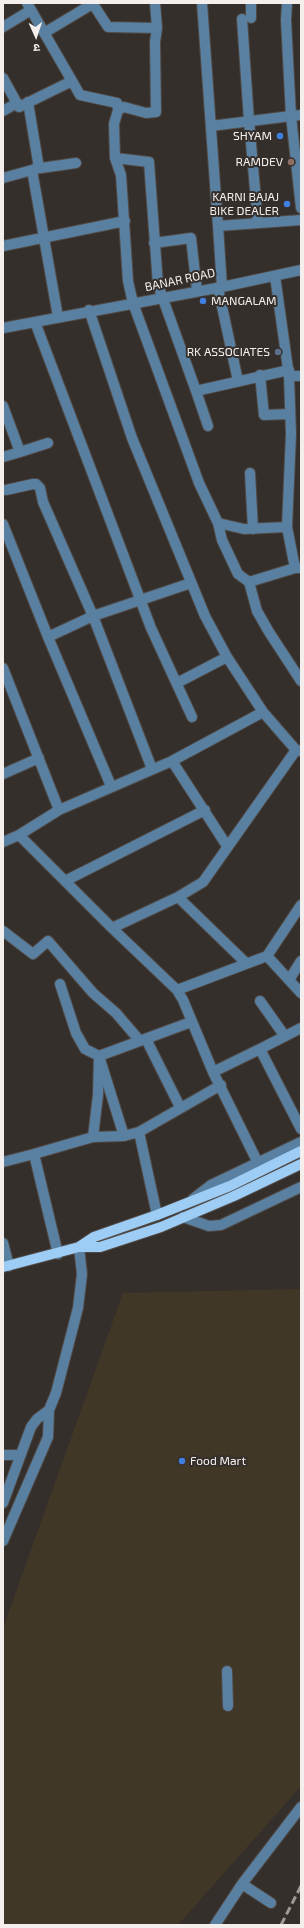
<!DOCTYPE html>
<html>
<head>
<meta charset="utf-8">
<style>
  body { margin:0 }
  #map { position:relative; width:304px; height:1928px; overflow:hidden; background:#352f2c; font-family:"Exo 2","Noto Sans Devanagari",sans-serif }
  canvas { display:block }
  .frame { position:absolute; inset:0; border:4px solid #f4efed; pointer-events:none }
  .north { position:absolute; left:16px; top:16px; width:40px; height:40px; -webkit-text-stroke:3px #352f2c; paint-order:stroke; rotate:177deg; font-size:11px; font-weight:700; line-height:16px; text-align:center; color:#f4efed }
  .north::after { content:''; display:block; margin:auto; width:14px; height:18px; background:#f4efed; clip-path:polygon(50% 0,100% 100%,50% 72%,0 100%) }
</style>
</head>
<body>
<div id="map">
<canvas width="304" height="1928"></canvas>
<div class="frame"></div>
<div class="north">उ</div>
</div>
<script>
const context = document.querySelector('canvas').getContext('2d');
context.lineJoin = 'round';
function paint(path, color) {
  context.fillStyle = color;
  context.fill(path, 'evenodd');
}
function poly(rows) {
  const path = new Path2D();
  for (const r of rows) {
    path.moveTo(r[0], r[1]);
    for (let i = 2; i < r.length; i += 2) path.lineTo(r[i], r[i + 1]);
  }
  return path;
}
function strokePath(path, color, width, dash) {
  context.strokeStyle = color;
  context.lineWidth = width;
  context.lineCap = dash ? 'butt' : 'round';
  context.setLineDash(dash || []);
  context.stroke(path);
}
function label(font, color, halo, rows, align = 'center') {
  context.font = font + ' "Exo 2",sans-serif';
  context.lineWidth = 4;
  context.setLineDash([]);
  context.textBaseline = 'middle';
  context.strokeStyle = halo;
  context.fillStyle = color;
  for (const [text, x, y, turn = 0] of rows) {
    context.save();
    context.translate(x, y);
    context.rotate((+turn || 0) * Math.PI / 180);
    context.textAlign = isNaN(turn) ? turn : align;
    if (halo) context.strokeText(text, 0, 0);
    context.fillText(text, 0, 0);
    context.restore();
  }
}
const commercial = poly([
  [301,1289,301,1786,178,1925,3,1925,3,1628,123,1293]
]);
const minor = poly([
  [155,3,157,28,155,42,156,112,146,113,124,107,118,110,114,124,115,158,121,175,128,281,133,303,199,483,218,523,244,529,287,527],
  [202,3,218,226],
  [251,3,251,18],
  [287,3,286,20,291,116,301,115],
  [93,4,108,27,157,28],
  [242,19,249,121,258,223],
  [3,27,31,10],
  [44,33,94,3],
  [3,78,19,107,72,81,27,3],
  [72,81,80,95,117,103,118,110],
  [28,102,39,168],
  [3,111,17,103],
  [211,126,291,116,301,208],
  [115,158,149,162,158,285,196,391,289,370],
  [34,169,76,163],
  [3,178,32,170,58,317],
  [154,243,191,238,197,291],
  [3,246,125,221],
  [275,276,289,376,301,376],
  [222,287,301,270],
  [218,288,238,381],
  [89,310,132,438,205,616,227,657,263,712],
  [35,322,151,628,192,717],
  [3,328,222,287,218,226,301,220],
  [260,375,264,415,290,414],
  [289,376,291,434,287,527,295,568,301,568],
  [196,391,208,426],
  [3,406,20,452,3,457],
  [20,452,48,443],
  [250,473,253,529],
  [6,490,33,484,36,484,40,488,43,502,93,616,152,769],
  [218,523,222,540,238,574,249,582,257,611,269,632,301,681],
  [3,524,48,637,111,786],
  [249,582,295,568],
  [48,637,93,616,191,583],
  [3,668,59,810],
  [177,683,227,657],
  [172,761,263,712,296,750],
  [3,774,39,758],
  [3,842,19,835],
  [65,881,205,810],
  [178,897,246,963],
  [112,928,19,835,59,810,172,761,227,846],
  [3,931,33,954,48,941,93,993,116,1013,140,1041],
  [267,956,301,993],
  [289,980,301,961],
  [60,984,76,1033,85,1049,99,1056,98,1095,93,1137,124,1136],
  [177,990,112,928,178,897,203,882,296,750,301,751],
  [260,1001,284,1035],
  [191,1022,99,1056,124,1136,139,1132,221,1085],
  [301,1028,260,1049,301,1129],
  [146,1039,180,1107],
  [213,1072,183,1000,177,990,267,956,301,905],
  [139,1132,157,1215],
  [34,1154,93,1137],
  [3,1162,34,1154,58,1254],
  [258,1163,213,1072,260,1049],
  [193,1199,211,1185,301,1142],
  [183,1217,209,1226,221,1225,301,1187],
  [3,1243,9,1266],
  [3,1455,20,1455],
  [3,1503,31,1427,37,1419,49,1410],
  [3,1541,48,1437,49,1410,56,1393,78,1308,82,1274,79,1247],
  [227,1671,228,1706],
  [242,1884,271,1903],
  [215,1925,242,1884,301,1807]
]);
const major = poly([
  [79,1247,94,1237,157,1215,230,1186,301,1151],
  [3,1267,79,1247,100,1247,161,1227,234,1196,301,1164]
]);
const rail = poly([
  [281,1925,301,1886]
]);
const markers = [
  [280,136,4,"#3f7fe0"],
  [291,162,4,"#8d6e63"],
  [287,204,4,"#3f7fe0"],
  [203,301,4,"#3f7fe0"],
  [278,352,4,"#5c6f8a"],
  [182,1461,4,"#3f7fe0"]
];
const poiNames = [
  ["SHYAM",272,136],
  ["RAMDEV",283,162],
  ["KARNI BAJAJ",279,197],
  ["BIKE DEALER",279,211],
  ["MANGALAM",211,301,"left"],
  ["RK ASSOCIATES",270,352],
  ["Food Mart",190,1461,"left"]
];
const streetNames = [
  ["BANAR ROAD",180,280,-12]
];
paint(commercial, '#403726');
strokePath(minor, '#504a47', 12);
strokePath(major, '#504a47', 12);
strokePath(minor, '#5980a0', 10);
strokePath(major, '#9dcdf5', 10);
strokePath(rail, '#9f9a98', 3, [8, 4]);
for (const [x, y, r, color] of markers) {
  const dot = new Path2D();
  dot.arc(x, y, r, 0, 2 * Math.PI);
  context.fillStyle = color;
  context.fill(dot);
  strokePath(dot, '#352f2c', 1.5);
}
label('12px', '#f4efed', '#352f2c', poiNames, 'right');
label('12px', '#f4efed', '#352f2c', streetNames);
</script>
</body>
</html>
